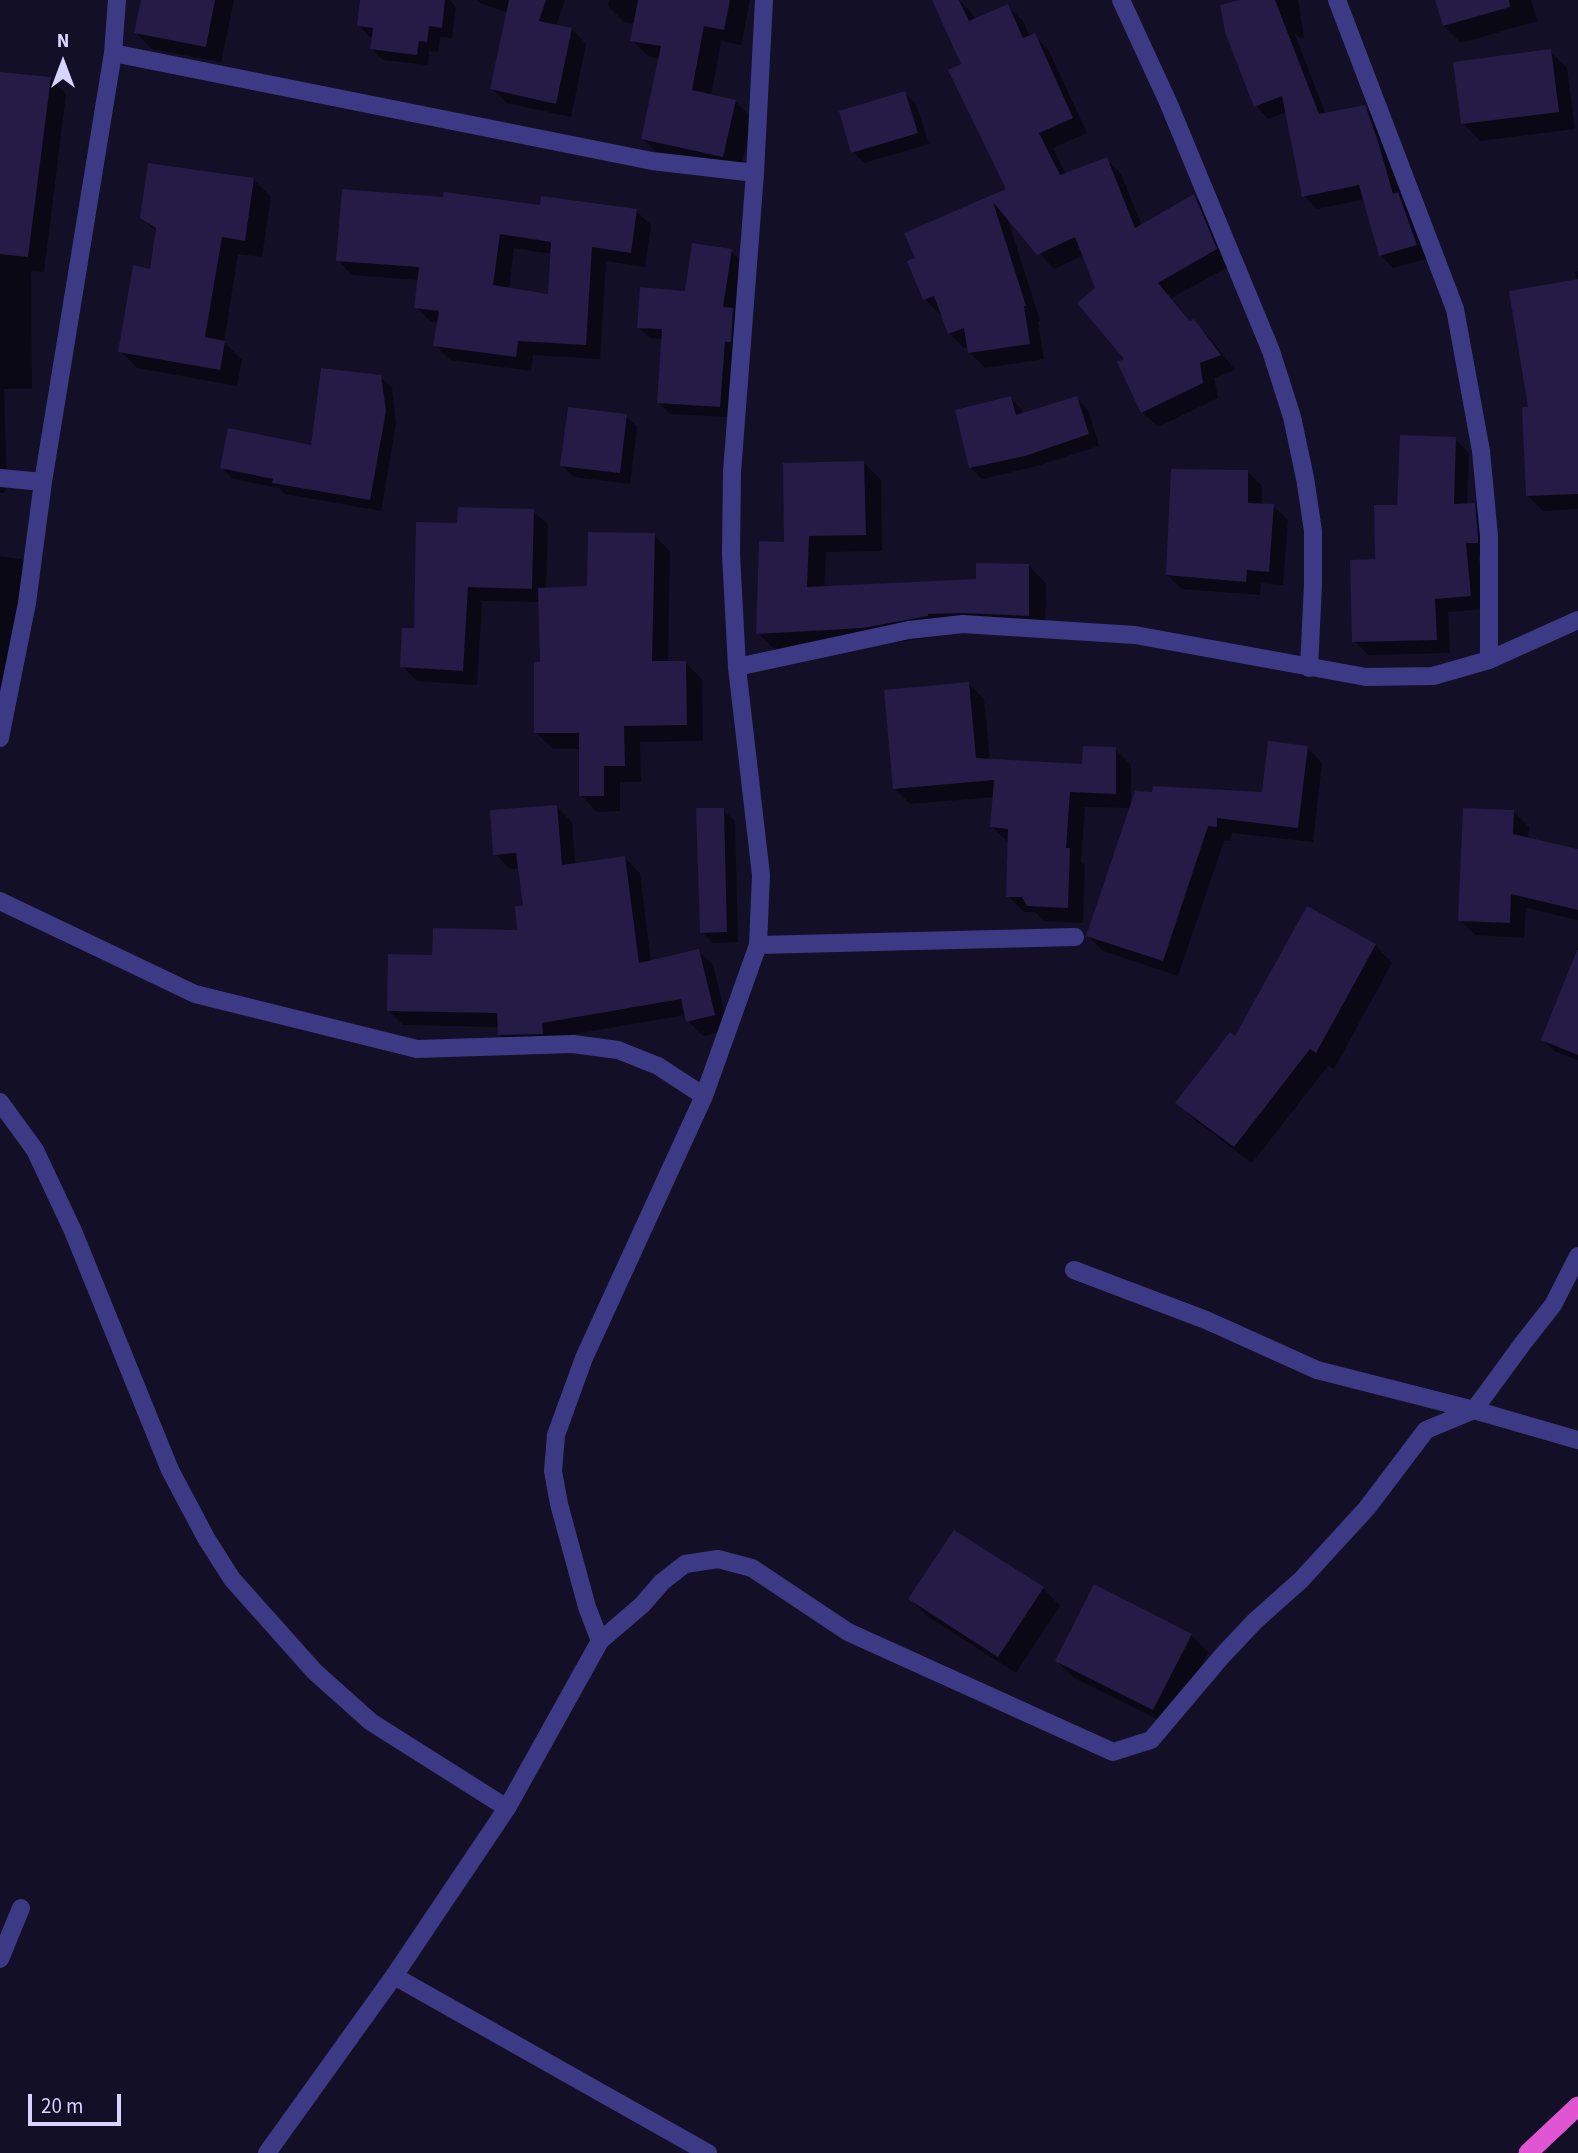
<!DOCTYPE html>
<html>
<head>
<meta charset="utf-8">
<style>
  body { margin:0 }
  #map { position:relative; width:1578px; height:2153px; overflow:hidden; background:#130f26; font-family:"Source Sans 3",sans-serif }
  canvas { display:block }
  .north { position:absolute; left:28px; top:28px; width:70px; height:70px; -webkit-text-stroke:5px #130f26; paint-order:stroke; rotate:0deg; font-size:19px; font-weight:700; line-height:28px; text-align:center; color:#d9d4ff }
  .north::after { content:''; display:block; margin:auto; width:24px; height:32px; background:#d9d4ff; clip-path:polygon(50% 0,100% 100%,50% 72%,0 100%) }
  .scale { position:absolute; left:28px; top:2094px; width:93px; height:32px; box-sizing:border-box; border:4px solid #d9d4ff; border-top:0; padding-left:9px; font-size:21px; line-height:24px; white-space:nowrap; color:#d9d4ff; -webkit-text-stroke:5px #130f26; paint-order:stroke }
</style>
</head>
<body>
<div id="map">
<canvas width="1578" height="2153"></canvas>
<div class="north">N</div>
<div class="scale">20 m</div>
</div>
<script>
const context = document.querySelector('canvas').getContext('2d');
context.lineJoin = 'round';
function paint(path, color) {
  context.fillStyle = color;
  context.fill(path, 'evenodd');
}
function poly(rows) {
  const path = new Path2D();
  for (const r of rows) {
    path.moveTo(r[0], r[1]);
    for (let i = 2; i < r.length; i += 2) path.lineTo(r[i], r[i + 1]);
  }
  return path;
}
function strokePath(path, color, width, dash) {
  context.strokeStyle = color;
  context.lineWidth = width;
  context.lineCap = dash ? 'butt' : 'round';
  context.setLineDash(dash || []);
  context.stroke(path);
}
const shadow = poly([
  [143,0,234,0,221,62,152,49,136,33],
  [362,0,450,0,456,7,452,38,440,37,438,52,429,51,428,65,383,60,372,49,373,37,370,37,359,25],
  [477,0,565,0,556,26,572,29,586,44,571,117,507,103,492,89,508,13,480,3],
  [609,0,750,0,741,45,721,41,711,96,735,101,752,118,740,173,659,155,643,139,660,59,649,57,632,40,635,24,624,22,608,6],
  [951,0,959,0,972,13,975,20,1007,6,1023,21,1030,37,1034,35,1049,51,1087,133,1053,148,1066,175,1106,159,1121,174,1142,226,1193,196,1208,211,1231,265,1172,298,1191,322,1194,321,1209,337,1235,370,1214,378,1218,398,1158,427,1142,412,1127,359,1084,255,1054,269,1007,216,1040,321,1038,321,1044,359,985,368,969,352,969,346,964,348,949,333,942,314,940,315,925,299,909,262,918,259,1009,190,963,64],
  [1247,0,1298,0,1304,37,1300,38,1294,32,1326,115,1364,107,1377,120,1390,152,1402,199,1410,207,1429,258,1393,268,1381,255,1365,199,1317,209,1304,196,1287,112,1268,119,1256,106],
  [1436,0,1531,0,1537,21,1461,43,1444,26],
  [1550,51,1567,68,1575,129,1480,141,1463,123],
  [0,74,50,79,66,94,44,272,31,271,32,389,4,389,7,487,4,493,0,493],
  [905,93,916,104,929,144,864,163,853,152],
  [254,180,271,197,262,257,238,254,224,342,242,360,237,386,137,368,120,351,152,271,157,233,142,217],
  [542,206,636,211,651,225,645,267,606,261,600,359,533,355,531,371,450,360,435,345,439,323,431,322,416,307,419,280,352,275,338,260],
  [514,248,552,254,550,296,509,289],
  [731,251,742,262,735,311,744,321,731,417,670,414,658,402,663,339,650,338,638,327,686,293],
  [1578,271,1578,509,1543,511,1527,495,1530,409,1577,281,1575,272],
  [380,377,392,388,396,423,381,511,285,494,279,488,233,479,222,467,313,447],
  [1011,398,1022,410,1023,415,1077,398,1088,410,1099,446,1037,466,982,479,970,467],
  [626,416,637,427,630,484,574,477,562,466],
  [1455,439,1469,453,1467,505,1474,505,1488,519,1491,556,1479,556,1484,609,1448,612,1450,653,1368,655,1354,641,1377,561,1399,507],
  [864,463,881,480,882,551,826,552,824,588,978,581,1029,566,1046,583,1045,632,982,629,881,645,775,650,758,633,786,543],
  [1248,472,1262,486,1262,505,1273,506,1288,520,1283,585,1261,583,1260,595,1182,589,1167,575],
  [533,511,548,525,546,589,589,588,654,535,670,551,668,663,686,663,702,679,703,741,640,742,641,782,620,782,620,811,597,812,581,795,581,749,553,749,536,733,542,664,540,602,482,601,477,685,417,681,402,666,459,525],
  [0,556,21,559,36,574,0,726],
  [969,684,984,699,990,761,1084,766,1115,749,1131,765,1131,806,1263,794,1307,747,1322,763,1313,842,1232,833,1231,841,1224,841,1178,976,1103,951,1088,936,1131,808,1085,807,1081,862,1085,865,1083,923,1044,921,1035,912,1024,912,1008,896,1008,842,992,827,994,797,910,804,895,789],
  [557,807,572,822,575,865,625,858,640,873,651,962,698,951,713,965,729,1030,703,1036,688,1021,686,1015,557,1037,514,1049,499,1034,499,1027,403,1025,388,1010,434,957,519,932,525,907,520,868,510,869,495,854],
  [723,810,735,821,738,942,713,943,702,932],
  [1514,812,1529,827,1528,839,1578,850,1578,920,1526,908,1524,938,1475,935,1460,920],
  [1375,945,1392,963,1334,1069,1328,1066,1252,1163,1195,1120,1178,1103,1235,1038],
  [1578,946,1578,1060,1554,1051,1543,1040],
  [1043,1588,1060,1606,1016,1673,927,1616,910,1599],
  [1191,1635,1208,1652,1171,1726,1074,1678,1057,1661]
]);
const building = poly([
  [141,0,215,0,206,47,134,33],
  [360,0,445,0,442,28,429,26,427,42,419,41,417,55,370,49,373,28,357,26],
  [509,0,546,0,539,21,572,28,556,104,490,89],
  [638,0,730,0,724,30,704,26,692,90,736,100,723,157,641,139,661,46,630,41],
  [932,0,959,0,969,21,1008,4,1023,38,1035,33,1073,118,1039,133,1060,175,1107,157,1135,228,1194,194,1217,249,1158,283,1190,321,1194,319,1221,355,1200,363,1203,383,1141,413,1117,362,1124,359,1077,303,1095,288,1075,237,1037,255,993,202,1026,306,1024,306,1030,344,968,353,964,328,948,334,934,296,923,300,907,261,915,258,904,233,1006,189,948,70,961,64],
  [1239,0,1275,0,1319,114,1365,105,1377,138,1393,194,1398,192,1417,245,1379,256,1359,185,1302,197,1282,96,1254,107,1225,32,1220,5],
  [1435,0,1509,0,1510,7,1443,26],
  [1551,49,1559,112,1461,124,1453,62],
  [0,72,51,77,28,257,0,254],
  [905,91,918,133,851,153,839,111],
  [148,163,254,178,245,241,222,237,205,337,225,341,220,370,118,352,133,265,150,269,156,228,140,218],
  [342,189,443,197,444,192,540,205,541,196,637,209,631,253,592,247,586,345,518,341,516,357,433,346,439,311,414,308,419,267,336,261],
  [500,234,551,242,548,294,493,285],
  [692,243,732,249,723,307,733,308,731,342,725,342,720,407,657,403,662,329,637,328,640,287,685,291],
  [1578,279,1578,494,1526,496,1522,407,1528,407,1509,291],
  [321,368,381,375,386,411,370,500,272,483,273,479,220,468,228,428,311,445],
  [1011,396,1016,415,1077,396,1089,434,1025,456,969,468,955,410],
  [568,407,627,414,620,473,560,466],
  [1400,435,1456,437,1454,504,1475,503,1478,537,1478,543,1466,543,1471,596,1435,599,1437,640,1352,642,1350,560,1375,559,1374,505,1397,505],
  [864,461,866,535,809,536,807,587,976,579,976,563,1029,564,1029,616,964,613,928,614,928,616,863,628,756,634,759,541,784,542,783,463],
  [1171,469,1248,470,1248,503,1274,504,1269,572,1247,570,1246,582,1166,575],
  [458,507,534,509,532,589,468,587,463,671,400,667,402,628,414,628,416,522,457,523],
  [588,532,655,533,652,661,686,661,687,725,624,726,625,766,604,766,604,796,579,796,579,733,534,733,534,662,540,662,538,588,587,586],
  [969,682,976,758,1082,764,1083,746,1116,747,1116,794,1070,792,1066,848,1070,848,1068,908,1027,906,1022,897,1006,897,1008,829,990,827,994,780,893,789,884,690],
  [1268,741,1308,746,1298,828,1217,818,1217,827,1208,826,1163,961,1086,936,1135,791,1152,792,1153,786,1262,792],
  [557,805,562,865,625,856,639,963,699,949,715,1015,686,1022,681,999,542,1023,543,1034,498,1035,497,1013,387,1011,388,954,432,955,433,928,517,930,515,906,523,906,516,853,493,855,490,810],
  [696,808,724,808,727,932,700,933],
  [1463,808,1514,810,1513,834,1578,849,1578,910,1511,894,1510,923,1458,921],
  [1307,906,1376,944,1316,1053,1310,1049,1234,1147,1175,1103,1230,1032,1235,1036],
  [1577,950,1578,950,1578,1055,1541,1040],
  [954,1530,1044,1587,998,1657,908,1599],
  [1094,1584,1192,1634,1153,1710,1055,1661]
]);
const minor = poly([
  [1121,0,1168,102,1271,351,1292,417,1305,478,1313,531,1313,584,1309,668],
  [1337,0,1455,309,1481,451,1489,536,1489,660],
  [113,53,652,161,755,173],
  [0,478,43,482],
  [737,667,909,630,963,624,1135,635,1366,677,1433,676,1489,660,1578,620],
  [0,738,27,603,43,482,113,53,117,0],
  [0,901,195,994,417,1049,573,1044,618,1050,658,1066,704,1096],
  [758,945,1075,937],
  [0,1102,35,1150,73,1231,170,1470,206,1538,232,1579,315,1672,371,1722,507,1808],
  [1074,1270,1206,1320,1317,1370,1474,1410,1578,1440],
  [600,1641,642,1605,662,1582,685,1564,718,1559,752,1568,848,1632,1113,1752,1151,1740,1222,1656,1255,1621,1301,1580,1367,1508,1426,1430,1474,1410,1523,1343,1553,1305,1578,1256],
  [0,1959,21,1908],
  [394,1976,708,2153],
  [267,2153,394,1976,507,1808,600,1641,587,1607,559,1504,553,1471,556,1435,584,1358,704,1096,758,945,761,875,737,667,731,554,732,472,755,173,764,0]
]);
const trunk = poly([
  [1528,2153,1578,2106]
]);
paint(shadow, '#0007');
paint(building, '#241b47');
strokePath(minor, '#3d3a85', 18);
strokePath(trunk, '#e055d1', 19);
</script>
</body>
</html>
